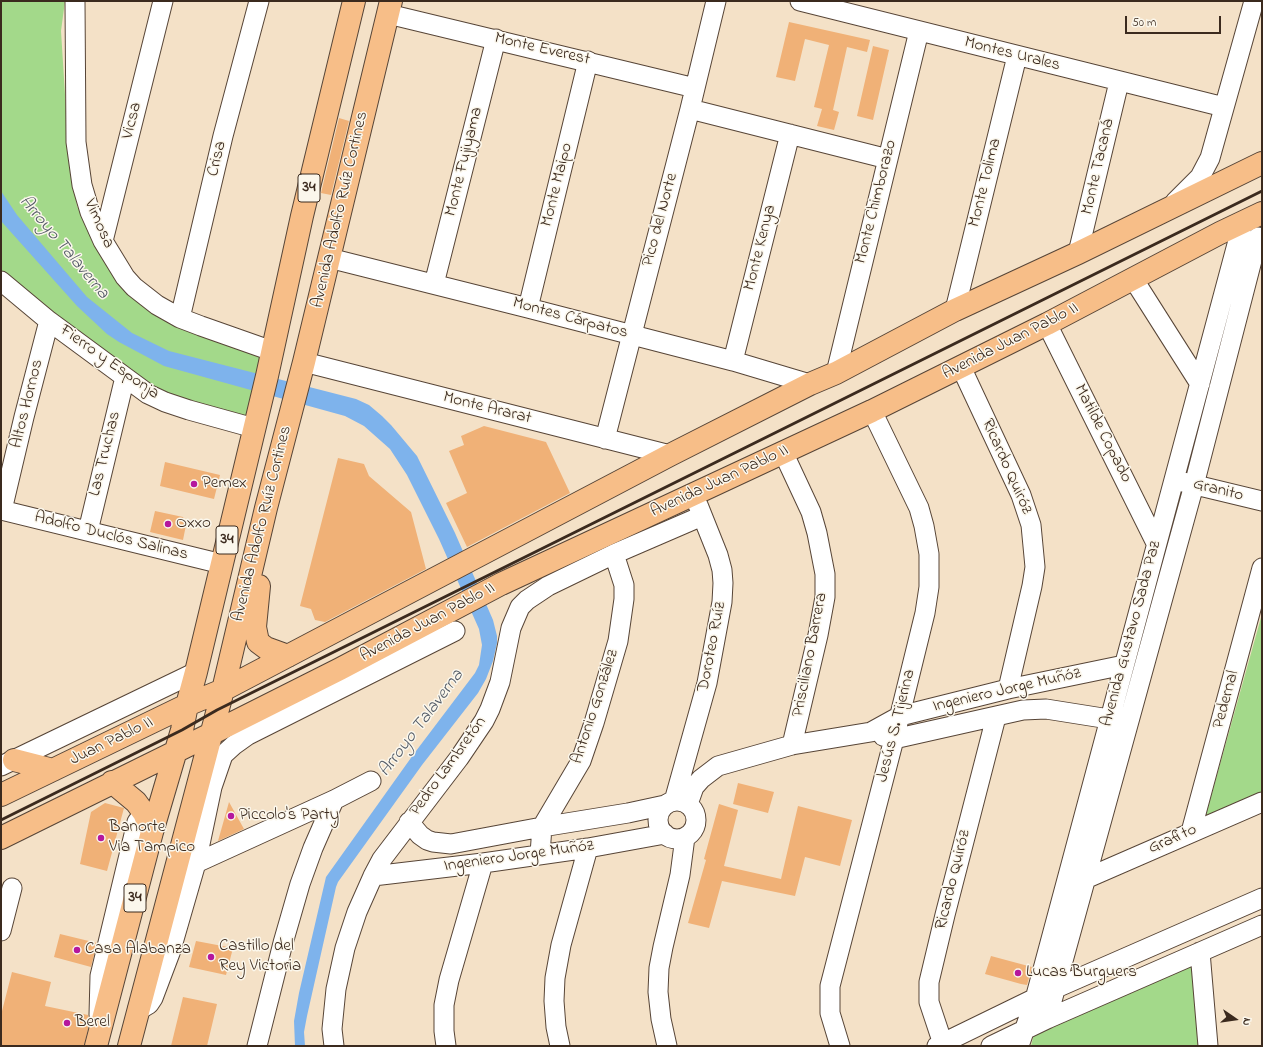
<!DOCTYPE html>
<html>
<head>
<meta charset="utf-8">
<style>
  body { margin:0 }
  #map { position:relative; width:1263px; height:1047px; overflow:hidden; background:#f4e1c7; font-family:"Indie Flower",sans-serif }
  canvas { display:block }
  .frame { position:absolute; inset:0; border:2px solid #3b2a1e; pointer-events:none }
  .north { position:absolute; left:1215px; top:999px; width:40px; height:40px; -webkit-text-stroke:3px #fbf7ec; paint-order:stroke; rotate:103deg; font-size:11px; font-weight:700; line-height:16px; text-align:center; color:#3b2a1e }
  .north::after { content:''; display:block; margin:auto; width:14px; height:18px; background:#3b2a1e; clip-path:polygon(50% 0,100% 100%,50% 72%,0 100%) }
  .scale { position:absolute; left:1125px; top:16px; width:96px; height:18px; box-sizing:border-box; border:2px solid #3b2a1e; border-top:0; padding-left:5px; font-size:12px; line-height:14px; white-space:nowrap; color:#3b2a1e; -webkit-text-stroke:3px #fbf7ec; paint-order:stroke }
</style>
</head>
<body>
<div id="map">
<canvas width="1263" height="1047"></canvas>
<div class="frame"></div>
<div class="north">N</div>
<div class="scale">50 m</div>
</div>
<script>
const context = document.querySelector('canvas').getContext('2d');
context.lineJoin = 'round';
function paint(path, color) {
  context.fillStyle = color;
  context.fill(path, 'evenodd');
}
function poly(rows) {
  const path = new Path2D();
  for (const r of rows) {
    if (r.length === 3) {
      path.moveTo(r[0] + r[2], r[1]);
      path.arc(r[0], r[1], r[2], 0, 2 * Math.PI);
      continue;
    }
    path.moveTo(r[0], r[1]);
    for (let i = 2; i < r.length; i += 2) path.lineTo(r[i], r[i + 1]);
  }
  return path;
}
function strokePath(path, color, width, dash) {
  context.strokeStyle = color;
  context.lineWidth = width;
  context.lineCap = dash ? 'butt' : 'round';
  context.setLineDash(dash || []);
  context.stroke(path);
}
function label(font, color, halo, rows, align = 'center') {
  context.font = font + ' "Indie Flower",sans-serif';
  context.lineWidth = 3;
  context.setLineDash([]);
  context.textBaseline = 'middle';
  context.strokeStyle = halo;
  context.fillStyle = color;
  for (const [text, x, y, turn = 0] of rows) {
    context.save();
    context.translate(x, y);
    context.rotate((+turn || 0) * Math.PI / 180);
    context.textAlign = isNaN(turn) ? turn : align;
    if (halo) context.strokeText(text, 0, 0);
    context.fillText(text, 0, 0);
    context.restore();
  }
}
const green = poly([
  [1,1,65,1,61,31,67,126,77,206,117,282,264,351,247,423,166,399,1,274],
  [1262,614,1262,793,1205,818],
  [1193,964,1200,1046,1031,1046,1035,1030]
]);
const water = poly([
  [1,191,17,215,87,297,132,333,169,351,356,399,369,405,382,416,391,425,417,456,455,533,493,620,497,636,497,643,493,661,486,679,478,693,422,765,338,882,336,887,307,1016,304,1032,305,1046,295,1046,294,1021,299,993,326,877,413,755,475,673,479,665,482,645,479,629,439,539,407,475,390,449,364,426,345,416,164,366,119,342,107,334,77,306,1,221]
]);
const building = poly([
  [789,22,870,40,867,52,847,47,833,110,839,112,834,130,817,126,822,109,814,107,829,45,805,39,795,81,776,77],
  [873,46,889,50,873,120,857,116],
  [339,118,349,121,331,195,321,193],
  [484,426,546,442,570,493,467,547,446,503,467,493,449,451,464,445,461,436],
  [338,458,364,464,369,476,411,512,426,569,325,622,315,620,311,609,300,606],
  [165,462,220,475,214,499,160,486],
  [155,511,183,517,186,525,183,540,150,532],
  [738,783,774,792,768,813,733,804],
  [229,802,244,829,218,841],
  [105,803,124,808,107,871,80,864,91,812],
  [719,804,738,810,724,866,781,879,798,806,852,820,840,866,805,857,795,896,722,881,709,928,688,923,706,860,704,859],
  [60,934,97,943,91,967,54,957],
  [196,941,233,948,226,975,189,967],
  [991,956,1032,967,1027,985,1021,984,985,974],
  [12,972,51,982,45,1006,88,1015,90,1021,84,1046,1,1046,1,1015],
  [183,997,217,1004,207,1046,171,1046]
]);
const minor = poly([
  [75,1,76,142,82,185,90,212,103,241,125,277,134,287,157,305,180,318,201,326,272,351],
  [800,1,1224,107],
  [388,14,695,88],
  [690,109,888,159],
  [1175,202,1200,177,1210,158,1254,1],
  [103,241,163,1],
  [1078,253,1119,82],
  [329,258,528,308,733,361,810,384],
  [1134,280,1200,384],
  [1,281,49,321,148,394,165,402,189,410,254,428],
  [434,284,496,39],
  [528,308,588,61],
  [955,310,1017,56],
  [180,318,223,136,259,1],
  [1047,324,1156,543],
  [733,361,790,134],
  [304,362,670,455],
  [961,367,1021,495,1031,525,1035,567,1032,586,1008,689],
  [836,373,919,31],
  [605,439,690,109,716,1],
  [783,452,811,512,817,533,825,574,825,597,818,635,792,745],
  [1183,482,1262,501],
  [1,510,222,564],
  [2,510,24,417,49,321],
  [88,531,125,377],
  [883,736,894,739,1023,710,1046,709,1109,719],
  [1,766,196,672],
  [674,801,707,683,722,602,723,583,722,570,718,555,698,505],
  [677,820,19],
  [688,804,694,787,701,779,718,766,792,745,871,732,900,716,1008,689,1124,665],
  [409,822,420,835,427,840,433,842,451,844,542,827,628,813,665,805],
  [1191,832,1262,568],
  [540,854,542,827,581,761,594,723,618,641,624,599,624,585,614,554],
  [196,863,334,800,371,781],
  [373,876,483,863,588,848,665,834],
  [1085,879,1262,802],
  [1,931,12,888],
  [1200,952,1208,1046],
  [138,1008,144,1007,149,1004,153,998,170,953,196,863,212,787,223,755,234,745,248,735,455,631],
  [99,1015,100,976,137,822,144,813],
  [1047,1019,1194,485,1258,237],
  [943,1044,929,1002,929,982,945,915,996,717],
  [257,1046,283,943,300,884,313,848,334,800],
  [334,1046,332,1029,336,989,345,948,357,912,373,876,382,859,459,758,484,721,490,709,500,682,511,628,520,607,527,600,548,586,614,554,702,516],
  [446,1046,444,1031,444,1005,449,980,483,863],
  [560,1046,556,1027,554,1001,555,978,561,945,588,848],
  [667,1046,661,1019,658,992,659,968,663,947,680,875,685,837],
  [840,1046,830,1013,830,986,894,739,925,613,929,587,929,554,924,526,919,508,872,411],
  [937,1046,1054,989,1262,898],
  [991,1046,1047,1019,1262,925],
  [1019,1046,1035,999,1243,222]
]);
const major = poly([
  [259,586,255,627,258,642,266,648,288,656],
  [14,760,53,770],
  [112,782,136,802,144,813,152,832],
  [1,795,187,705,223,690,670,455,810,384,836,373,955,310,1078,253,1262,163],
  [1,838,167,756,340,669,501,584,872,411,1047,324,1220,233,1262,213],
  [96,1046,152,832,182,730,187,705,196,672,267,376,302,216,354,1],
  [129,1046,223,690,266,508,304,362,391,1]
]);
const rail = poly([
  [1,820,182,730,217,710,1262,191]
]);
const markers = [
  [194,484,4,"#b5179e"],
  [168,524,4,"#b5179e"],
  [231,816,4,"#b5179e"],
  [101,838,4,"#b5179e"],
  [77,950,4,"#b5179e"],
  [211,957,4,"#b5179e"],
  [1018,973,4,"#b5179e"],
  [67,1023,4,"#b5179e"]
];
const shields = [
  [309,188,22],
  [227,540,22],
  [135,898,22]
];
const shieldNames = [
  ["34",309,188],
  ["34",227,540],
  ["34",135,898]
];
const streetNames = [
  ["Monte Everest",542,50,13],
  ["Montes Urales",1012,55,14],
  ["Vicsa",133,121,-76],
  ["Crisa",218,159,-76],
  ["Monte Fujiyama",465,162,-76],
  ["Monte Tacaná",1099,167,-77],
  ["Monte Tolima",986,183,-76],
  ["Monte Maipo",558,185,-76],
  ["Monte Chimborazo",877,202,-76],
  ["Avenida Adolfo Ruíz Cortines",341,210,-77],
  ["Pico del Norte",661,220,-75],
  ["Vimosa",98,224,66],
  ["Monte Kenya",761,248,-76],
  ["Montes Cárpatos",570,319,15],
  ["Avenida Juan Pablo II",1011,342,-27],
  ["Fierro y Esponja",109,363,35],
  ["Altos Hornos",28,404,-76],
  ["Monte Ararat",487,409,14],
  ["Matilde Copado",1102,434,63],
  ["Las Truchas",106,454,-76],
  ["Ricardo Quiróz",1006,467,66],
  ["Avenida Juan Pablo II",720,482,-25],
  ["Granito",1218,491,14],
  ["Avenida Adolfo Ruíz Cortines",263,524,-76],
  ["Adolfo Duclós Salinas",111,537,14],
  ["Avenida Juan Pablo II",428,623,-28],
  ["Avenida Gustavo Sada Paz",1132,634,-75],
  ["Doroteo Ruíz",713,647,-79],
  ["Prisciliano Barrera",811,655,-79],
  ["Ingeniero Jorge Muñóz",1007,691,-13],
  ["Pedernal",1227,700,-75],
  ["Antonio González",596,707,-72],
  ["Jesús S. Tijerina",897,726,-76],
  ["Juan Pablo II",112,742,-26],
  ["Pedro Lambretón",449,767,-54],
  ["Grafito",1173,840,-24],
  ["Ingeniero Jorge Muñóz",519,857,-8],
  ["Ricardo Quiróz",954,880,-76]
];
const poiNames = [
  ["Pemex",202,484],
  ["Oxxo",176,524],
  ["Piccolo's Party",239,816],
  ["Banorte",109,828],
  ["Via Tampico",109,848],
  ["Castillo del",219,947],
  ["Rey Victoria",219,967],
  ["Casa Alabanza",85,950],
  ["Lucas Burguers",1026,973],
  ["Berel",75,1023]
];
const waterNames = [
  ["Arroyo Talaverna",63,248,50],
  ["Arroyo Talaverna",422,724,-53]
];
paint(green, '#a3d98a');
paint(water, '#7eb3ec');
paint(building, '#f0b177');
strokePath(minor, '#574537', 21);
strokePath(major, '#574537', 24);
strokePath(minor, '#fff', 19);
strokePath(major, '#f7be88', 22);
strokePath(rail, '#3b2a1e', 3);
for (const [x, y, r, color] of markers) {
  const dot = new Path2D();
  dot.arc(x, y, r, 0, 2 * Math.PI);
  context.fillStyle = color;
  context.fill(dot);
  strokePath(dot, '#fbf7ec', 1.5);
}
for (const [x, y, w] of shields) {
  const box = new Path2D();
  box.roundRect(x - w / 2, y - 14, w, 28, 3);
  context.fillStyle = '#fbf7ec';
  context.fill(box);
  strokePath(box, '#3b2a1e', 1);
}
label('bold 16px', '#3b2a1e', null, shieldNames);
label('17px', '#3b2a1e', '#fbf7ec', streetNames);
label('17px', '#3b2a1e', '#fbf7ec', poiNames, 'left');
label('italic 18px', '#525a66', '#fbf7ec', waterNames);
</script>
</body>
</html>
